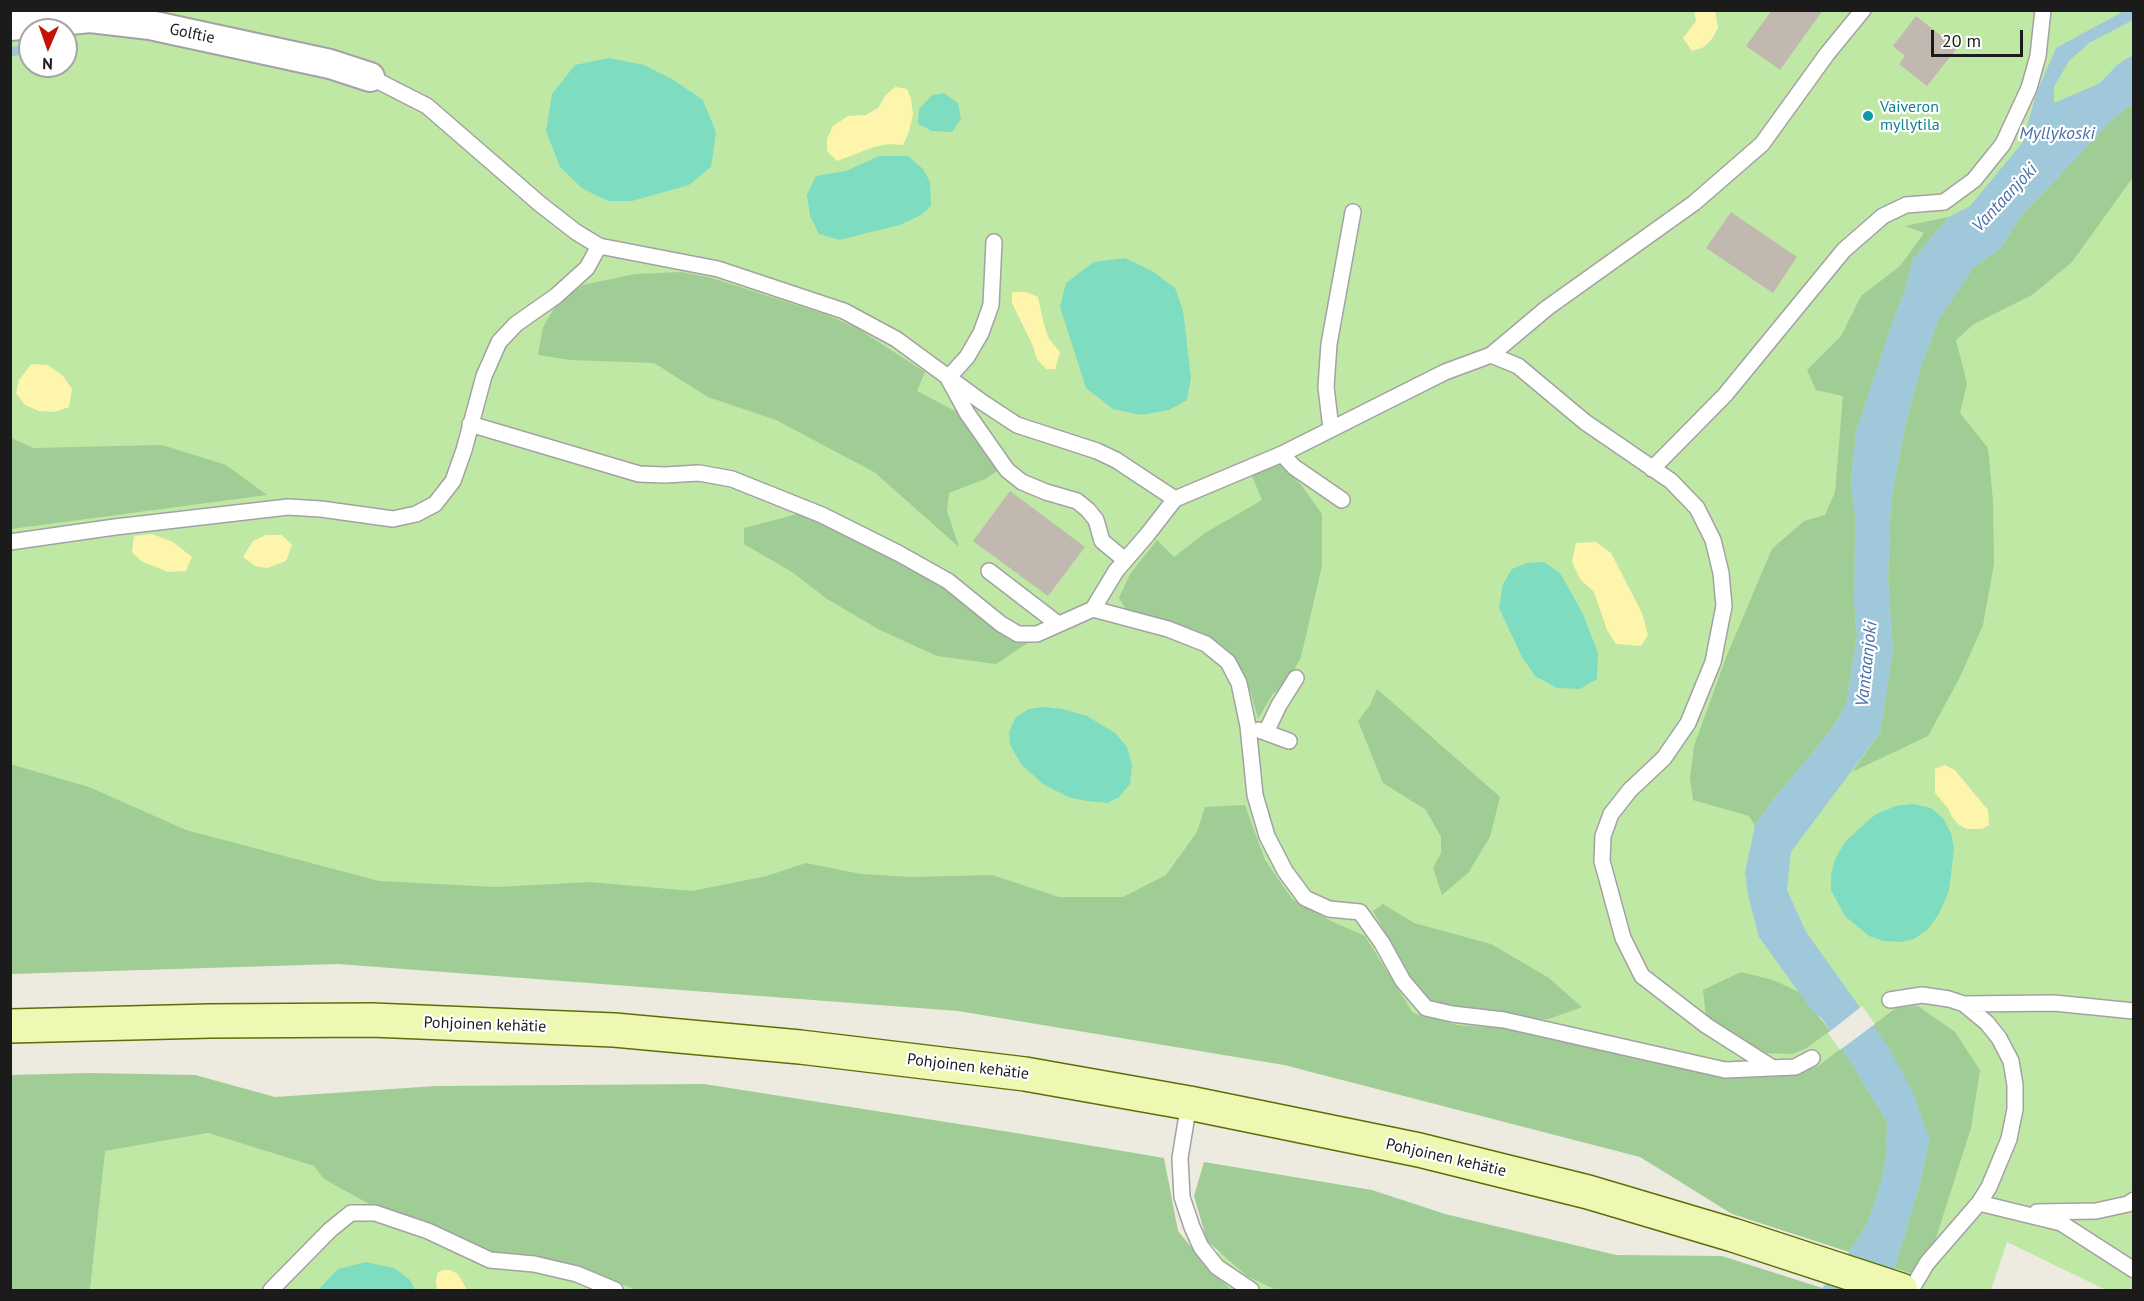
<!DOCTYPE html>
<html>
<head>
<meta charset="utf-8">
<style>
  body { margin:0 }
  #map { position:relative; width:2144px; height:1301px; overflow:hidden; background:#edeae0; font-family:"PT Sans",sans-serif }
  canvas { display:block }
  .frame { position:absolute; inset:0; border:12px solid #1b1b1b; pointer-events:none }
  .north { position:absolute; left:18px; top:18px; width:60px; height:60px; box-sizing:border-box; background:#fff; border:2px solid #a4a4a4; border-radius:50%; rotate:182deg; font-size:16px; font-weight:700; line-height:24px; text-align:center; color:#1b1b1b }
  .north::after { content:''; display:block; margin:auto; width:21px; height:27px; background:#c41302; clip-path:polygon(50% 0,100% 100%,50% 72%,0 100%) }
  .scale { position:absolute; left:1931px; top:30px; width:92px; height:27px; box-sizing:border-box; border:3px solid #1b1b1b; border-top:0; padding-left:8px; font-size:18px; line-height:21px; white-space:nowrap; color:#1b1b1b; -webkit-text-stroke:4px #fff; paint-order:stroke }
</style>
</head>
<body>
<div id="map">
<canvas width="2144" height="1301"></canvas>
<div class="frame"></div>
<div class="north">N</div>
<div class="scale">20 m</div>
</div>
<script>
const context = document.querySelector('canvas').getContext('2d');
context.lineJoin = 'round';
function paint(path, color) {
  context.fillStyle = color;
  context.fill(path, 'evenodd');
}
function poly(rows) {
  const path = new Path2D();
  for (const r of rows) {
    path.moveTo(r[0], r[1]);
    for (let i = 2; i < r.length; i += 2) path.lineTo(r[i], r[i + 1]);
  }
  return path;
}
function strokePath(path, color, width, dash) {
  context.strokeStyle = color;
  context.lineWidth = width;
  context.lineCap = dash ? 'butt' : 'round';
  context.setLineDash(dash || []);
  context.stroke(path);
}
function label(font, color, halo, rows, align = 'center') {
  context.font = font + ' "PT Sans",sans-serif';
  context.lineWidth = 4.5;
  context.setLineDash([]);
  context.textBaseline = 'middle';
  context.strokeStyle = halo;
  context.fillStyle = color;
  for (const [text, x, y, turn = 0] of rows) {
    context.save();
    context.translate(x, y);
    context.rotate((+turn || 0) * Math.PI / 180);
    context.textAlign = isNaN(turn) ? turn : align;
    if (halo) context.strokeText(text, 0, 0);
    context.fillText(text, 0, 0);
    context.restore();
  }
}
const grass = poly([
  [10,11,2133,11,2133,1290,2106,1290,2007,1242,1991,1290,1877,1290,1895,1268,1564,1097,322,913,11,830],
  [30,30,66,30,66,66,30,66],
  [208,1133,314,1166,1300,1260,1374,1290,90,1290,104,1151]
]);
const forest = poly([
  [2133,103,2133,177,2072,262,2032,295,1974,324,1956,340,1967,383,1960,413,1988,448,1993,501,1994,564,1983,625,1959,679,1928,736,1852,772,1880,733,1893,651,1888,577,1891,502,1905,426,1921,367,1939,319,1973,268,2000,249,2021,216,2113,119],
  [1949,217,1913,259,1904,293,1894,318,1856,432,1851,481,1855,518,1854,604,1857,636,1846,704,1831,730,1773,800,1755,826,1749,816,1693,800,1690,778,1694,746,1727,655,1772,549,1804,521,1825,515,1835,492,1843,396,1816,390,1807,370,1841,336,1861,296,1900,266,1924,233,1905,226],
  [681,272,712,278,827,315,857,328,925,372,917,391,957,412,996,466,996,472,985,479,949,493,947,511,959,547,874,472,776,420,708,397,654,363,571,360,538,355,543,327,556,305,583,285,635,274],
  [11,438,34,448,162,445,226,465,267,495,11,529],
  [1280,463,1302,486,1322,514,1322,566,1301,657,1288,681,1272,695,1258,719,1248,683,1235,657,1200,632,1127,611,1119,598,1130,574,1157,540,1174,557,1205,533,1262,500,1252,476],
  [801,513,868,542,941,585,991,627,1009,639,1031,641,996,664,937,656,880,630,827,599,792,572,744,544,744,528],
  [1377,689,1500,797,1490,837,1468,873,1442,895,1433,868,1441,853,1441,837,1426,810,1383,783,1358,721,1370,705],
  [10,764,89,787,186,830,379,881,496,887,590,882,692,891,767,876,806,863,861,874,912,877,992,875,1059,897,1123,897,1166,875,1197,832,1205,807,1245,805,1265,860,1292,899,1329,920,1365,936,1413,1013,1457,1025,1501,1028,1614,1053,1734,1076,1783,1076,1818,1066,1842,1048,1887,1122,1886,1154,1882,1179,1868,1222,1849,1252,1732,1214,1640,1157,1284,1065,958,1011,338,964,11,974],
  [1383,904,1414,923,1491,944,1549,978,1582,1007,1549,1019,1521,1020,1430,1002,1412,980,1373,911],
  [1741,972,1773,980,1799,992,1830,1031,1805,1049,1792,1054,1765,1053,1706,1017,1703,990],
  [1918,1006,1955,1032,1980,1070,1971,1128,1935,1241,1913,1274,1895,1268,1919,1187,1930,1140,1889,1048,1872,1026,1896,1008],
  [90,1073,195,1075,275,1097,436,1086,704,1084,1016,1133,1164,1158,1178,1231,1211,1271,1231,1290,636,1290,581,1268,491,1252,433,1227,380,1210,324,1179,314,1166,208,1133,105,1151,90,1290,11,1290,10,1075],
  [1204,1162,1372,1190,1445,1214,1616,1255,1722,1256,1822,1288,1821,1290,1276,1290,1247,1276,1207,1241,1194,1196]
]);
const sand = poly([
  [1694,11,1715,11,1718,28,1712,39,1704,47,1692,51,1683,38,1696,21],
  [895,87,907,89,911,99,913,115,908,134,903,145,888,144,874,147,837,161,827,151,827,139,833,126,848,116,866,115,878,108,885,96],
  [1012,292,1026,292,1038,297,1044,325,1049,339,1060,352,1055,369,1046,369,1037,359,1033,346,1012,303],
  [31,364,48,365,63,376,72,389,69,407,55,412,39,411,25,405,16,393,19,380],
  [152,534,173,542,192,557,186,571,168,572,141,561,132,552,134,536],
  [266,535,282,535,292,545,286,561,267,568,255,566,243,557,253,541],
  [1596,542,1611,553,1642,613,1648,635,1641,646,1616,644,1607,630,1594,592,1580,579,1572,562,1576,543],
  [1945,765,1955,770,1988,810,1989,825,1982,829,1967,829,1959,825,1952,817,1948,808,1935,793,1935,769],
  [443,1270,450,1270,458,1274,467,1290,437,1290,436,1280,438,1272]
]);
const pitch = poly([
  [609,58,644,65,672,79,703,100,716,132,711,167,689,185,632,201,608,201,583,189,560,167,546,131,552,94,575,65],
  [944,93,958,103,961,119,952,132,932,131,918,124,919,109,932,95],
  [879,156,908,156,923,169,930,182,931,206,921,215,900,225,867,233,840,240,819,234,810,216,807,195,816,176,846,171],
  [1125,258,1152,271,1175,288,1183,310,1191,378,1187,400,1169,410,1141,415,1113,409,1086,388,1060,307,1066,283,1094,262],
  [1544,562,1560,573,1583,614,1598,653,1597,679,1580,689,1557,688,1535,676,1522,657,1499,608,1503,584,1512,569,1527,563],
  [1045,707,1063,709,1087,716,1115,733,1127,747,1132,765,1130,784,1119,797,1108,803,1087,801,1068,797,1043,784,1021,764,1010,745,1009,732,1016,717,1029,709],
  [1913,804,1931,808,1943,818,1951,833,1954,849,1949,891,1939,914,1928,929,1914,939,1900,942,1884,941,1869,936,1845,916,1831,890,1831,875,1835,859,1845,842,1862,826,1876,814,1896,806],
  [366,1262,394,1268,410,1280,415,1290,318,1290,338,1269]
]);
const water = poly([
  [2124,11,2133,11,2133,20,2089,43,2069,61,2054,87,2054,103,2100,83,2118,64,2133,55,2133,103,2113,119,2021,216,2000,249,1973,268,1939,319,1921,367,1905,426,1891,502,1888,577,1893,651,1880,733,1791,852,1787,890,1806,932,1889,1048,1912,1090,1930,1140,1919,1187,1895,1268,1877,1290,1821,1290,1849,1252,1868,1222,1882,1179,1886,1154,1887,1122,1842,1048,1821,1017,1813,1012,1759,937,1748,896,1745,872,1755,826,1773,800,1831,730,1846,704,1857,636,1854,604,1855,518,1851,481,1856,432,1894,318,1904,293,1913,259,1949,217,1970,206,2023,142,2036,94,2056,48]
]);
const pier = poly([
  [1862,1006,1875,1024,1840,1050,1828,1033]
]);
const stream = poly([
  [10,52,30,48]
]);
const building = poly([
  [1772,10,1823,10,1780,70,1746,46],
  [1916,16,1957,48,1927,86,1899,64,1905,56,1893,46],
  [1731,212,1797,257,1773,293,1706,248],
  [1010,491,1085,547,1048,596,973,541]
]);
const lane = poly([
  [370,77,427,106,540,204,576,232,599,246,718,269,844,311,896,339,982,402,1017,425,1097,451,1116,460,1175,499,1282,454,1445,372,1491,355,1547,308,1694,203,1762,144,1827,54,1863,10],
  [994,242,991,305,981,333,967,357,948,378,967,413,1007,470,1022,482,1046,492,1077,501,1088,510,1096,520,1102,541,1125,560],
  [1491,355,1518,366,1585,422,1671,481,1697,508,1713,540,1721,573,1724,606,1713,662,1688,723,1664,758,1630,790,1611,814,1603,836,1602,861,1623,938,1642,976,1707,1026,1773,1068],
  [470,424,639,474,665,475,699,473,732,479,822,515,898,553,948,581,1001,624,1018,634,1037,634,1093,609,1168,629,1206,644,1228,662,1239,683,1248,726,1255,795,1267,836,1285,871,1305,898,1329,909,1360,912,1382,943,1403,981,1426,1008,1452,1014,1504,1020,1725,1070,1795,1067,1812,1058],
  [1331,429,1326,387,1329,344,1353,212],
  [1282,454,1294,467,1342,500],
  [1652,469,1725,395,1844,250,1883,216,1906,205,1944,202,1974,180,2003,144,2029,88,2038,56,2043,10],
  [10,542,115,527,288,507,321,509,393,519,416,514,435,504,453,481,464,450,484,376,499,342,516,324,556,296,587,268,599,246],
  [989,571,1058,624],
  [1093,609,1116,571,1147,535,1175,499],
  [1259,730,1289,741],
  [1266,732,1279,705,1296,678],
  [1890,1000,1922,995,1949,999,1964,1004,1987,1023,1999,1038,2011,1061,2015,1085,2015,1109,2009,1139,1989,1187,1979,1203,1927,1263,1911,1290],
  [1964,1004,2054,1003,2134,1011],
  [1189,1103,1180,1158,1182,1197,1192,1227,1201,1247,1217,1267,1251,1290],
  [1979,1203,2061,1223,2134,1270],
  [2037,1212,2096,1211,2128,1204,2134,1200],
  [271,1290,330,1230,351,1213,375,1213,428,1231,490,1260,534,1264,577,1274,615,1290]
]);
const street = poly([
  [10,26,90,18,150,25,330,64,370,77]
]);
const secondary = poly([
  [10,1026,210,1021,372,1020,614,1030,800,1047,1025,1074,1189,1103,1419,1150,1588,1192,1733,1235,1901,1290]
]);
const markers = [
  [1868,116,6,"#0f9aa8"]
];
const streetNames = [
  ["Golftie",192,34,12],
  ["Pohjoinen kehätie",485,1025,2],
  ["Pohjoinen kehätie",968,1067,7],
  ["Pohjoinen kehätie",1446,1158,13]
];
const cultureNames = [
  ["Vaiveron",1880,107],
  ["myllytila",1880,125]
];
const waterNames = [
  ["Myllykoski",2057,134],
  ["Vantaanjoki",2005,198,-47],
  ["Vantaanjoki",1867,664,-84]
];
paint(grass, '#c0e8a5');
paint(forest, '#a0cc95');
paint(sand, '#fef5ad');
paint(pitch, '#7edcc0');
paint(water, '#a0c8db');
paint(pier, '#edeae0');
strokePath(stream, '#a0c8db', 9);
paint(building, '#c1b8b0');
strokePath(lane, '#a2a2a2', 18);
strokePath(street, '#a2a2a2', 32);
strokePath(secondary, '#5a6f05', 36);
strokePath(lane, '#fff', 15);
strokePath(street, '#fff', 28);
strokePath(secondary, '#eff8b3', 33);
for (const [x, y, r, color] of markers) {
  const dot = new Path2D();
  dot.arc(x, y, r, 0, 2 * Math.PI);
  context.fillStyle = color;
  context.fill(dot);
  strokePath(dot, '#fff', 2);
}
label('16px', '#1b1b1b', '#fff', streetNames);
label('16px', '#0d838f', '#fff', cultureNames, 'left');
label('italic 18px', '#4971a9', '#fff', waterNames);
</script>
</body>
</html>
